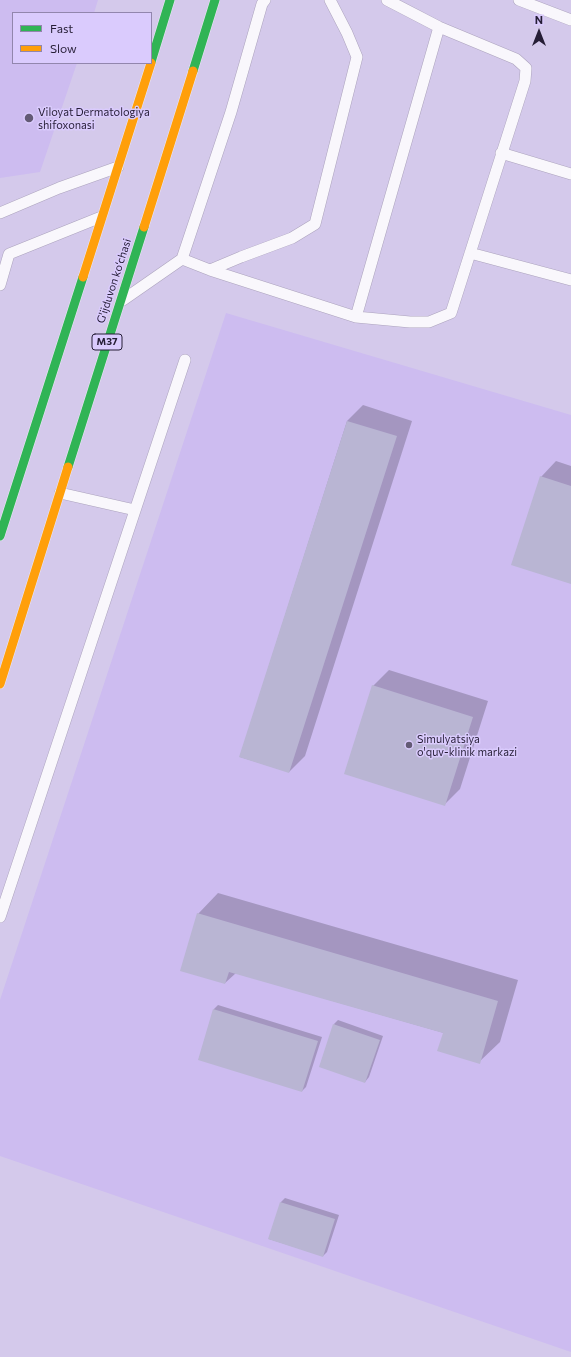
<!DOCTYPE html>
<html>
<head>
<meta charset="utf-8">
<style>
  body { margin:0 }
  #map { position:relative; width:571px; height:1357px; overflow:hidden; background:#d4c9eb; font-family:Commissioner,sans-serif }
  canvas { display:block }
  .legend { position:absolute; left:12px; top:12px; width:140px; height:52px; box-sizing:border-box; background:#dacbfd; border:1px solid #9286ad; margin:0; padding:5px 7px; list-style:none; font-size:12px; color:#261e36 }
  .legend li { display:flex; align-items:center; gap:8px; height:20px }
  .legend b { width:20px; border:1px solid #9286ad }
  .north { position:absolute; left:519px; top:12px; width:40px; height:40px; -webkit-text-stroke:3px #dacbfd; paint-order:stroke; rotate:0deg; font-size:11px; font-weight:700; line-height:16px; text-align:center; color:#261e36 }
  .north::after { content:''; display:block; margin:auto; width:14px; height:18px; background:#261e36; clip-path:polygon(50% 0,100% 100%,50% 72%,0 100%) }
</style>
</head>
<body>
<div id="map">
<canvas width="571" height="1357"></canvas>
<ul class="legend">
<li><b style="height:5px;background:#30b455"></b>Fast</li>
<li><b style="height:5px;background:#ff9f0a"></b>Slow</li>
</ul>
<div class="north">N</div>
</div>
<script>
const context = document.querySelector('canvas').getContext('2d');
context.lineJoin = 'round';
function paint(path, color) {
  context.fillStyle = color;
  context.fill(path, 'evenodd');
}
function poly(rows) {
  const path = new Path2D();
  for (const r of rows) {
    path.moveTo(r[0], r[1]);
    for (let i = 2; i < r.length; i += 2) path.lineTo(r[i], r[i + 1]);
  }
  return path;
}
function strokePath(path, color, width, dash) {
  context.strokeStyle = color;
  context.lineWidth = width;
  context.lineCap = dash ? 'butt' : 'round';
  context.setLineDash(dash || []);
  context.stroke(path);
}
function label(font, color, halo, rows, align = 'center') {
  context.font = font + ' Commissioner,sans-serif';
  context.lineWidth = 3;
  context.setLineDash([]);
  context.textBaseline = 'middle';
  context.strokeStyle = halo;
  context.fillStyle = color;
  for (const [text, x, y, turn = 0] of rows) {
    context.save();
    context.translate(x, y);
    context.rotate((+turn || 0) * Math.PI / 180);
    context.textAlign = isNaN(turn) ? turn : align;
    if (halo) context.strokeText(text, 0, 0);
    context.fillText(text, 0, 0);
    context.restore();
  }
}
const built = poly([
  [0,0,98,0,94,13,13,13,13,63,77,63,40,172,0,178],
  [226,313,571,415,571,1352,0,1156,0,1000]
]);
const shadow = poly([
  [363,405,412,421,305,756,289,772,240,757,347,421],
  [556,461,571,466,571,583,541,477],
  [389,670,488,701,460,789,444,805,373,686],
  [218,893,518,980,500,1042,479,1062,444,1033,236,973,225,983,198,914],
  [218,1005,322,1037,306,1087,302,1091,199,1059,214,1009],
  [338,1020,383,1036,369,1077,365,1082,334,1024],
  [285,1198,339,1215,327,1252,323,1256,269,1239,281,1202]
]);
const building = poly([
  [347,421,397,436,289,773,239,757],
  [540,476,571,486,571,584,511,565],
  [372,685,473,717,445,806,344,774],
  [197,913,498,1001,480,1064,437,1051,443,1033,229,972,225,984,180,971],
  [213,1009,318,1041,302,1092,198,1060],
  [333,1024,380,1040,365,1083,319,1067],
  [280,1202,335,1219,323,1257,268,1239]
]);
const lane = poly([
  [519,0,571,20],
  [501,153,571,174],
  [0,213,59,188,118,167],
  [470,253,571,280],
  [182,259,231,112,262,4,265,0],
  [210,270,356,317,410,322,429,322,451,313,525,81,526,68,516,59,439,27,387,0],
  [0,285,9,254,101,217],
  [123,300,182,259,210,270,241,257,292,238,315,224,357,57,347,33,330,0],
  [356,317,439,27],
  [60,493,135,510],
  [0,917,185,360]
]);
const fast = poly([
  [151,62,170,0],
  [193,71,215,0],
  [68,467,144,227],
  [0,536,83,277]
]);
const slow = poly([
  [144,227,193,71],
  [83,277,151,63],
  [0,684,68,467]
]);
const markers = [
  [29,118,5,"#635a75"],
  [409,745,4,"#635a75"]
];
const shields = [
  [107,342,30]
];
const shieldNames = [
  ["M37",107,342]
];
const poiNames = [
  ["Viloyat Dermatologiya",38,112],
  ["shifoxonasi",38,125],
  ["Simulyatsiya",417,739],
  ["o'quv-klinik markazi",417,752]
];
const streetNames = [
  ["G'ijduvon ko‘chasi",114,281,-72]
];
paint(built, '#cdbcf0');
paint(shadow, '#0003');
paint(building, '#b9b5d3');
strokePath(lane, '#aca3bd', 12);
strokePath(fast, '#ece7f6', 10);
strokePath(slow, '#ece7f6', 10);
strokePath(lane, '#f9f7fc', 11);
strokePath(fast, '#30b455', 9);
strokePath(slow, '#ff9f0a', 9);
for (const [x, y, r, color] of markers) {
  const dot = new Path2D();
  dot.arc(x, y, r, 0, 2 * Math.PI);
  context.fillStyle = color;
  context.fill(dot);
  strokePath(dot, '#dacbfd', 1.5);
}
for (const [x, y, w] of shields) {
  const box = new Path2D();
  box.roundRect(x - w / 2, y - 8, w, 16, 3);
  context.fillStyle = '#dacbfd';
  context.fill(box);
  strokePath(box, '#261e36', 1);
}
label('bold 10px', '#261e36', null, shieldNames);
label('11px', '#261e36', '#dacbfd', poiNames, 'left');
label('11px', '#261e36', '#dacbfd', streetNames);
</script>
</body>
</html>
